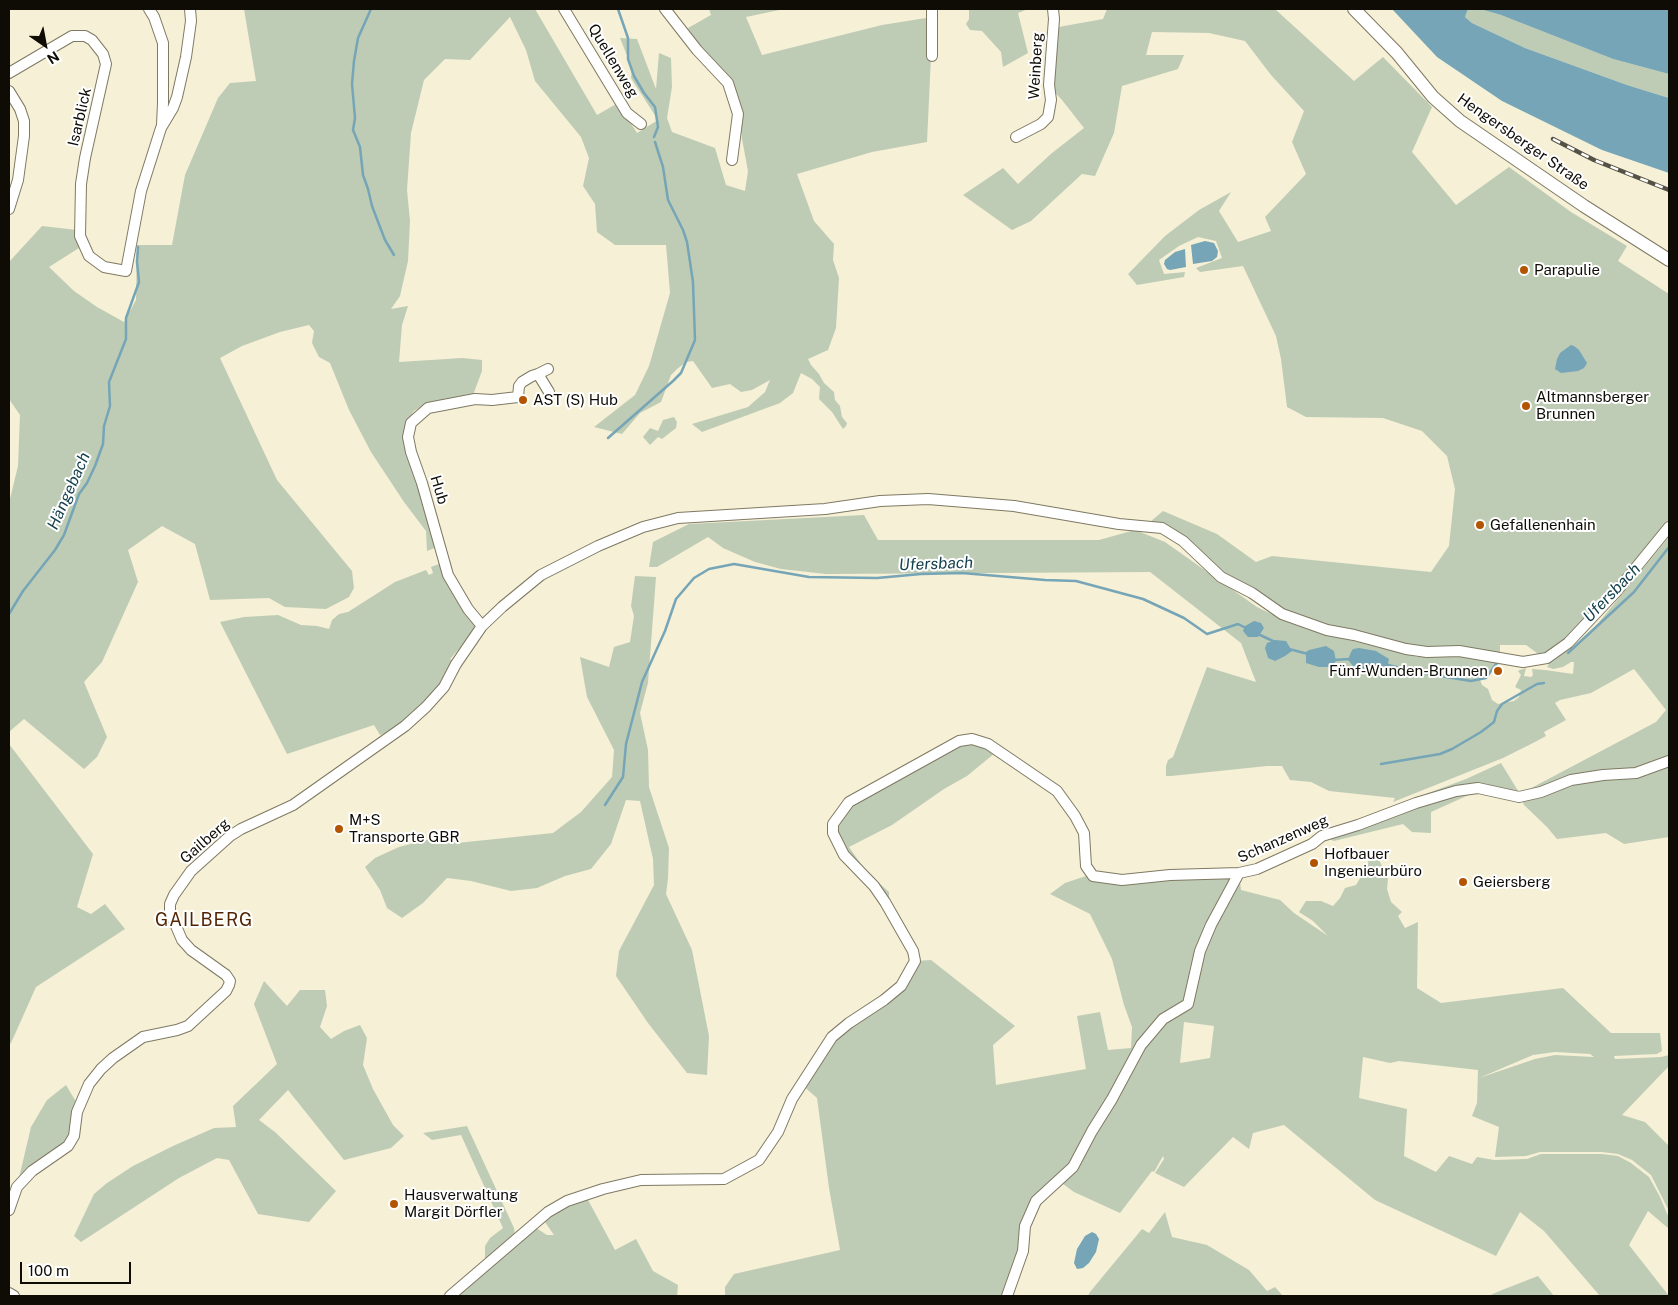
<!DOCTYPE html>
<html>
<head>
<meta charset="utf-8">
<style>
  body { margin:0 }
  #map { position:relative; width:1678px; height:1305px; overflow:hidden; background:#f5f0d6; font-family:"Public Sans",sans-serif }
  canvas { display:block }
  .frame { position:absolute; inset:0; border:10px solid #0e0c05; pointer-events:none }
  .north { position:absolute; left:20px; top:20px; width:50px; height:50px; -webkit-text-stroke:4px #fff; paint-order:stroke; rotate:147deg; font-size:14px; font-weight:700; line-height:20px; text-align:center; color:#0e0c05 }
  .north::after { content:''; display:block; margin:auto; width:18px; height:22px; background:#0e0c05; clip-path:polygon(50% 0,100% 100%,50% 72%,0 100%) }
  .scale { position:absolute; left:20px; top:1262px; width:111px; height:22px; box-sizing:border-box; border:2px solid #0e0c05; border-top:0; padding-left:6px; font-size:15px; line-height:18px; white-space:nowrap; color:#0e0c05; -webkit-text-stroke:4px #fff; paint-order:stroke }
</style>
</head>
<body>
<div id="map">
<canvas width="1678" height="1305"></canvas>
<div class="frame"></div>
<div class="north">N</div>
<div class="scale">100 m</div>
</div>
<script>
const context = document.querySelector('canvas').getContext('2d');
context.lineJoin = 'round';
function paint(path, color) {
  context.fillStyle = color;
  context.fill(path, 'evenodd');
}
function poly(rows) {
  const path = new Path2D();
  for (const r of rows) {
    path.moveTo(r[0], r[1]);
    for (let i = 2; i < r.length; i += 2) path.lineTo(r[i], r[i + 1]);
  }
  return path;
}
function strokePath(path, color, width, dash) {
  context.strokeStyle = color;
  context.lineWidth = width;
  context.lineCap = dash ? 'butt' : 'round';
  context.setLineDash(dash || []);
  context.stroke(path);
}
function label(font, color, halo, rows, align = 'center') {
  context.font = font + ' "Public Sans",sans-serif';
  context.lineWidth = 4;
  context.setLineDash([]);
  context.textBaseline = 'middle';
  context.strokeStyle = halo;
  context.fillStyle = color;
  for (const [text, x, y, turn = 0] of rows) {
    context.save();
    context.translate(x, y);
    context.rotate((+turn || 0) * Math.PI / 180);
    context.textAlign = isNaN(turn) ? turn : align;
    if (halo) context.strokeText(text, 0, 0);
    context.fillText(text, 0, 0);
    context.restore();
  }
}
const green = poly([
  [244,9,535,9,597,115,618,103,637,133,658,120,631,78,632,68,620,38,637,39,656,89,659,53,671,58,672,87,667,118,672,132,715,148,726,185,745,191,748,171,742,139,738,102,698,47,688,28,711,15,709,9,784,9,746,17,762,55,882,25,926,18,931,56,927,142,872,152,797,174,814,221,834,244,833,260,839,278,836,328,828,350,808,359,811,365,819,374,824,383,834,392,835,400,840,406,842,417,847,423,846,426,843,429,832,412,819,399,820,387,812,379,801,373,793,393,780,403,702,432,692,424,748,407,765,392,770,380,752,390,741,392,730,384,712,388,693,361,686,362,677,369,671,375,661,402,640,413,622,434,594,427,635,395,649,366,670,293,666,245,615,245,597,232,595,204,583,186,589,158,581,137,535,81,526,50,510,17,470,60,445,59,424,80,411,133,407,190,410,221,408,261,400,296,391,309,408,306,402,325,399,362,462,358,482,360,482,371,473,395,426,404,414,411,409,419,404,435,437,547,427,551,426,531,404,502,371,452,349,410,330,363,319,357,312,343,314,331,309,325,280,332,242,346,220,358,277,480,352,571,354,588,349,597,326,609,285,607,269,598,210,600,195,544,162,526,128,550,138,582,102,662,84,682,107,737,97,757,84,769,24,719,9,732,9,503,18,466,20,415,9,399,9,262,42,226,77,230,79,248,49,267,74,291,97,307,124,322,136,300,137,245,172,245,185,175,218,98,230,83,256,81],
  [969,9,1028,9,1018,13,1028,53,1003,67,1001,52,982,31,970,30,966,24,969,19],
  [1107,9,1277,9,1276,10,1354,81,1383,57,1432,107,1412,152,1456,205,1509,167,1571,212,1627,246,1618,261,1669,294,1669,520,1644,553,1564,643,1541,656,1526,645,1500,645,1500,657,1392,644,1293,615,1229,578,1167,528,1150,522,1163,511,1217,534,1256,562,1272,556,1431,572,1449,546,1455,489,1447,456,1422,431,1383,418,1306,417,1287,407,1281,359,1276,336,1243,266,1200,272,1196,268,1222,258,1216,241,1198,237,1179,246,1159,260,1164,274,1185,272,1184,277,1137,285,1128,274,1165,236,1199,210,1231,192,1219,211,1238,242,1271,231,1265,217,1306,174,1292,142,1304,111,1271,75,1245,41,1209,33,1152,32,1146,55,1184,55,1178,69,1122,86,1114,133,1095,176,1082,174,1031,221,1012,230,963,195,1003,168,1018,184,1052,153,1084,128,1062,100,1049,86,1053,28,1103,19],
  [1468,9,1480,9,1501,15,1613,59,1669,74,1669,98,1627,85,1525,48,1472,23,1465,17],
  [674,417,677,422,676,428,662,439,658,437,650,445,643,437,650,428,658,431,663,420],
  [864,515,878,540,1099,540,1135,530,1165,542,1257,607,1288,622,1314,631,1417,657,1459,654,1499,662,1497,668,1480,680,1482,685,1488,689,1492,700,1498,704,1514,701,1519,697,1521,690,1515,687,1521,675,1518,671,1520,670,1526,668,1524,676,1531,677,1533,675,1532,669,1545,670,1573,674,1574,662,1571,662,1563,667,1553,669,1547,667,1549,664,1580,642,1595,627,1669,537,1669,837,1624,844,1606,833,1557,839,1547,827,1524,805,1519,794,1471,794,1431,812,1431,833,1412,832,1403,824,1334,841,1322,836,1326,831,1466,779,1501,763,1520,794,1656,722,1666,710,1634,669,1591,693,1560,700,1555,703,1566,720,1544,732,1546,736,1535,742,1503,758,1393,802,1395,798,1329,791,1311,782,1290,780,1282,766,1267,766,1171,776,1166,776,1166,766,1168,760,1173,757,1207,667,1256,682,1241,643,1150,572,826,574,781,569,755,562,723,548,708,537,657,567,649,567,653,542,689,524],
  [439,564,477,625,473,633,450,659,456,664,444,687,405,726,380,735,374,725,287,754,220,622,244,617,278,615,301,625,317,626,329,629,332,620,339,614,348,612,395,582,426,570,429,575,433,573,431,567],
  [635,576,656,577,648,683,640,713,648,750,649,787,669,848,668,878,666,894,692,950,709,1036,707,1075,687,1073,648,1023,616,976,619,951,654,885,653,859,640,801,626,800,611,844,591,869,565,876,537,888,511,891,471,881,447,878,423,903,402,918,387,908,380,890,365,867,375,858,399,847,434,838,457,843,553,833,581,812,612,777,614,750,587,697,580,657,609,667,614,647,630,642,634,616,631,606],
  [974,743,995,753,967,776,944,789,892,825,849,847,866,871,889,892,889,902,847,853,836,836,836,826,850,806,878,790,962,746],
  [9,744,93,854,77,907,91,914,105,904,125,929,36,987,11,1043,9,1044],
  [1375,851,1388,879,1387,889,1391,902,1402,912,1398,916,1405,928,1418,922,1417,988,1441,1003,1563,988,1611,1033,1660,1033,1662,1051,1657,1054,1614,1056,1615,1059,1661,1057,1669,1055,1669,1066,1622,1115,1645,1122,1669,1146,1669,1211,1651,1175,1632,1160,1618,1154,1602,1152,1540,1152,1526,1156,1495,1157,1499,1127,1472,1116,1477,1103,1478,1070,1399,1061,1390,1063,1363,1057,1359,1098,1407,1109,1404,1156,1436,1172,1449,1156,1472,1164,1477,1157,1494,1160,1527,1159,1541,1154,1602,1154,1618,1156,1631,1163,1649,1177,1659,1195,1669,1218,1669,1229,1648,1211,1629,1245,1669,1296,1600,1296,1544,1231,1520,1212,1496,1256,1375,1200,1284,1125,1253,1133,1249,1149,1233,1137,1184,1187,1155,1173,1164,1159,1163,1156,1154,1172,1152,1171,1120,1213,1074,1192,1059,1181,1036,1199,1021,1251,1006,1296,725,1296,725,1287,734,1274,840,1250,829,1188,817,1098,801,1084,832,1037,884,1000,915,961,931,960,1015,1026,993,1045,996,1085,1086,1069,1077,1016,1100,1012,1108,1050,1131,1048,1132,1027,1124,1005,1112,959,1090,914,1050,894,1065,883,1089,875,1121,880,1239,872,1241,890,1280,900,1294,913,1328,936,1313,921,1299,912,1306,901,1321,901,1333,906,1340,898,1345,888,1356,885,1368,865,1369,853],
  [1184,1022,1214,1026,1210,1058,1180,1063],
  [1555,1052,1590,1054,1594,1057,1555,1055,1535,1059,1479,1078,1533,1055],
  [264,981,287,1006,300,990,325,990,327,1006,320,1027,331,1039,344,1031,360,1025,367,1038,363,1065,373,1089,393,1125,404,1136,391,1148,344,1160,288,1090,259,1120,275,1132,336,1191,309,1222,258,1214,229,1160,217,1158,179,1178,81,1242,74,1236,94,1194,107,1183,133,1166,173,1146,214,1128,236,1127,233,1106,277,1064,254,1004],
  [66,1085,78,1105,68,1142,18,1182,31,1127,47,1100],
  [467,1126,514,1228,515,1236,485,1261,485,1246,490,1238,503,1228,461,1135,432,1140,423,1133],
  [587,1198,615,1250,636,1239,653,1271,678,1285,677,1296,454,1296,487,1271,488,1267,536,1228,547,1235,554,1235,545,1222,548,1216,568,1205],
  [1165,1212,1172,1237,1207,1245,1249,1270,1267,1291,1275,1287,1283,1296,1088,1296,1090,1292,1142,1229,1149,1233],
  [1538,1276,1554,1296,1488,1296,1502,1290]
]);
const water = poly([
  [1392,9,1468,9,1465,17,1472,23,1525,48,1627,85,1669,98,1669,173,1602,150,1502,101,1437,57],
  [1480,9,1669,9,1669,74,1613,59,1501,15],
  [1205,241,1214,243,1218,251,1217,257,1212,261,1193,264,1191,245],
  [1185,249,1186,267,1170,270,1167,269,1164,264,1165,260,1175,252],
  [1571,345,1574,346,1579,350,1587,363,1584,368,1578,371,1561,373,1555,369,1557,359,1560,353],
  [1254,621,1261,623,1264,628,1258,637,1248,637,1243,631,1245,626],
  [1275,640,1286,641,1292,651,1285,656,1275,661,1268,658,1265,648,1267,643],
  [1326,646,1334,651,1336,661,1331,667,1319,667,1306,663,1306,652,1309,650],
  [1359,648,1376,651,1389,659,1388,664,1384,669,1364,670,1353,666,1348,660,1351,652,1353,649],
  [1092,1232,1096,1234,1099,1239,1096,1252,1089,1263,1083,1268,1077,1269,1074,1263,1077,1249,1085,1236]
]);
const stream = poly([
  [371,9,358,38,354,61,352,84,355,118,353,130,360,147,363,175,368,189,372,206,385,240,394,255],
  [618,9,628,38,628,59,634,76,644,93,655,107,658,127,654,137],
  [608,438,673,381,681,373,695,340,693,282,687,242,683,230,668,200,663,167,655,142],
  [9,614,23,591,55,550,64,535,79,494,87,483,95,466,103,444,104,426,110,406,109,382,126,339,126,318,139,282,137,262,138,247],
  [1258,634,1275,642],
  [1289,649,1308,654],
  [1568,653,1634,592,1669,547],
  [1333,660,1350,659],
  [1384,664,1408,670],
  [1415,672,1471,681,1486,678,1496,664],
  [1381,764,1440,754,1452,749,1481,732,1494,722,1497,711,1502,704,1537,684,1544,683],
  [605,805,623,777,626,744,642,682,665,631,676,599,694,578,709,569,734,564,809,577,877,578,921,574,962,573,1045,580,1076,581,1143,599,1184,618,1207,634,1238,624,1246,628]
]);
const minor = poly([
  [149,9,154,17,163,43,163,103,162,125],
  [564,9,627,113,641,124],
  [665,9,697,50,728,83,738,114,732,160],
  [932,9,932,56],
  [9,73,72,36,85,36,92,40,103,54,106,64,85,158,81,184,80,236,89,256,104,267,126,271,141,191,161,128,173,108,177,97,186,57,191,21,190,9],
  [9,91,20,109,24,121,24,136,18,180,9,209],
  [1016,137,1041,124,1048,117,1051,100,1049,85,1054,19,1053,9],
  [548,369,538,374,549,392],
  [482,626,468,609,448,575,422,483,411,452,408,437,411,423,428,408,475,399,492,400,518,397,519,386,522,382,532,376,538,374],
  [9,1210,17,1187,32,1171,68,1146,74,1136,77,1112,89,1084,101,1069,113,1058,143,1037,177,1030,188,1026,226,991,229,985,230,981,226,975,191,950,182,940,170,912,170,904,174,895,191,871,230,836,241,829,293,805,405,726,426,707,444,687,456,664,482,626,502,607,541,575,598,546,643,527,678,518,825,509,880,501,928,499,1014,506,1119,524,1162,528,1183,541,1221,577,1252,593,1282,614,1327,630,1354,635,1406,649,1427,652,1459,651,1523,662,1547,658,1568,643,1616,592,1669,527],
  [9,1293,14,1296],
  [450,1296,548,1212,567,1201,603,1189,641,1180,724,1179,759,1160,778,1132,792,1099,832,1037,849,1023,884,1000,901,986,915,961,913,951,885,902,874,886,844,855,833,833,833,824,849,802,959,741,972,739,988,744,1057,791,1075,816,1084,833,1086,866,1093,876,1122,880,1170,875,1239,873,1257,869,1312,844,1322,836,1358,825,1416,803,1456,791,1478,788,1519,797,1541,792,1571,780,1603,775,1636,773,1669,761],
  [1007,1296,1023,1251,1025,1226,1036,1201,1073,1167,1092,1131,1112,1099,1141,1045,1163,1019,1188,1004,1200,951,1211,925,1239,873]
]);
const major = poly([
  [1354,9,1397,53,1433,97,1460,121,1584,206,1669,260]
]);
const rail = poly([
  [1553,139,1594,160,1669,190]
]);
const markers = [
  [1524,270,5,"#b25401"],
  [523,400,5,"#b25401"],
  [1526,406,5,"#b25401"],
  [1480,525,5,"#b25401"],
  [1498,671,5,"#b25401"],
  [339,829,5,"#b25401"],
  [1314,863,5,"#b25401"],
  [1463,882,5,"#b25401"],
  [394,1204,5,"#b25401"]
];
const streetNames = [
  ["Quellenweg",613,61,59],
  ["Weinberg",1036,66,-87],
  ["Isarblick",80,117,-77],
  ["Hengersberger Straße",1523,142,35],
  ["Hub",439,490,73],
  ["Schanzenweg",1283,839,-24],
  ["Gailberg",205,841,-41]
];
const poiNames = [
  ["Parapulie",1534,270],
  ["Altmannsberger",1536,397],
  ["Brunnen",1536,414],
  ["AST (S) Hub",533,400],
  ["Gefallenenhain",1490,525],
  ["Fünf-Wunden-Brunnen",1488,671,"right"],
  ["M+S",349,820],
  ["Transporte GBR",349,837],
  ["Hofbauer",1324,854],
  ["Ingenieurbüro",1324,871],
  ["Geiersberg",1473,882],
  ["Hausverwaltung",404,1195],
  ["Margit Dörfler",404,1212]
];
const waterNames = [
  ["Hängebach",69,491,-66],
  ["Ufersbach",936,564,-2],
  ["Ufersbach",1612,593,-46]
];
const quarterNames = [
  ["GAILBERG",204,920]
];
paint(green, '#bfccb5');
paint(water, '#75a5b6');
strokePath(stream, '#75a5b6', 2.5);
strokePath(minor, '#7f7963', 12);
strokePath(major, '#7f7963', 14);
strokePath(minor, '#fff', 10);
strokePath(major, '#fff', 12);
strokePath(rail, '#555245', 4.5);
strokePath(rail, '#fff', 2.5, [8]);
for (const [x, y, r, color] of markers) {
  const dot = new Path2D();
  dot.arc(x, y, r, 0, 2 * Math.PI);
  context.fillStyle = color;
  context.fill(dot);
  strokePath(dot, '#fff', 2);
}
label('15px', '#0e0c05', '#fff', streetNames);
label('15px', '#0e0c05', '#fff', poiNames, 'left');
label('italic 16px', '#15414e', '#fff', waterNames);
context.letterSpacing = '1px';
label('18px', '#522403', '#fff', quarterNames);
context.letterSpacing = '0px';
</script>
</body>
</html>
